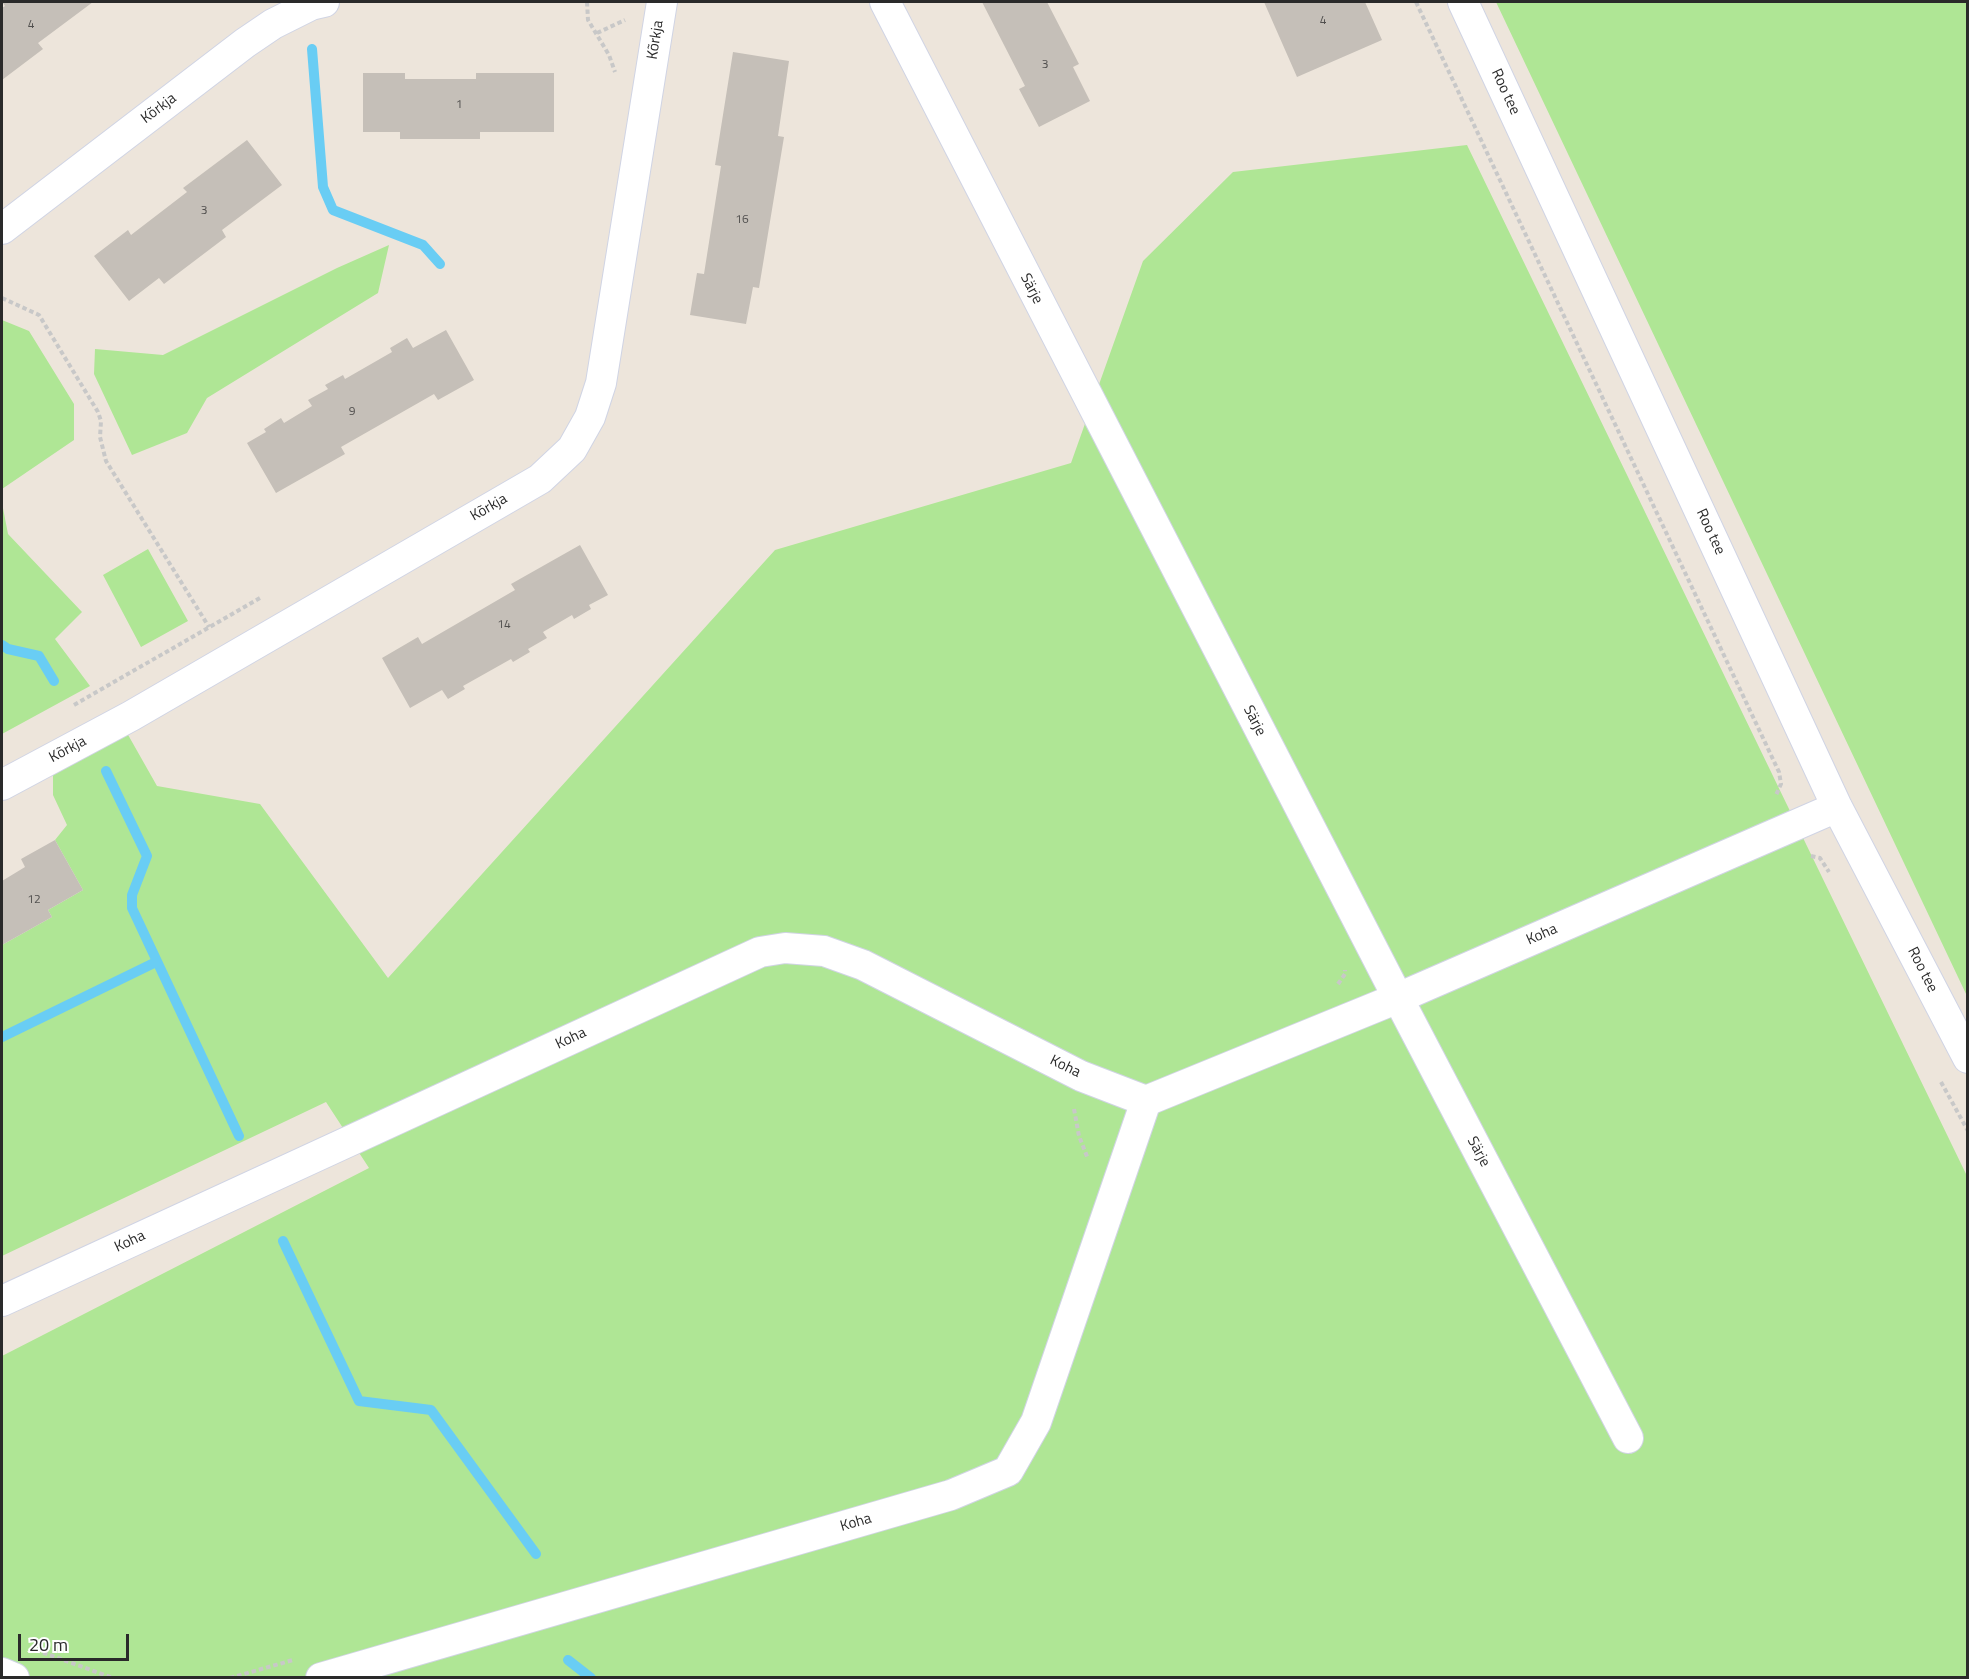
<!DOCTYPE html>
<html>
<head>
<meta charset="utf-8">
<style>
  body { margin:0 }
  #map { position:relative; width:1969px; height:1679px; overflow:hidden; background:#ede5db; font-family:"Titillium Web",sans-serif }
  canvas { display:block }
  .frame { position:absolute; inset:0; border:3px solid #2a2a2a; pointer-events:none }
  .scale { position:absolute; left:18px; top:1634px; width:111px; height:27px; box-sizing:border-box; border:3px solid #2a2a2a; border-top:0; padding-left:8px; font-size:18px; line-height:21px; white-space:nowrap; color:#2a2a2a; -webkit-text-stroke:4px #fff; paint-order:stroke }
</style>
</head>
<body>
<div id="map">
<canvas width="1969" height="1679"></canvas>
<div class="frame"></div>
<div class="scale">20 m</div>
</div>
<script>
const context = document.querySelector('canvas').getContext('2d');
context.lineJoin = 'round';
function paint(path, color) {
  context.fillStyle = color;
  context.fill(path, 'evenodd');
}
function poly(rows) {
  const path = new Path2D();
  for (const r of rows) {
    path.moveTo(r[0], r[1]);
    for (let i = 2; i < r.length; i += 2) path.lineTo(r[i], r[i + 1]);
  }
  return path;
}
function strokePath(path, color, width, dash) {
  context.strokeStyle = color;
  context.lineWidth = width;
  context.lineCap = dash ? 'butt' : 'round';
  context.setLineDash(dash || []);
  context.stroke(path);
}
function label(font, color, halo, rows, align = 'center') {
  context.font = font + ' "Titillium Web",sans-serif';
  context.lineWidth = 5;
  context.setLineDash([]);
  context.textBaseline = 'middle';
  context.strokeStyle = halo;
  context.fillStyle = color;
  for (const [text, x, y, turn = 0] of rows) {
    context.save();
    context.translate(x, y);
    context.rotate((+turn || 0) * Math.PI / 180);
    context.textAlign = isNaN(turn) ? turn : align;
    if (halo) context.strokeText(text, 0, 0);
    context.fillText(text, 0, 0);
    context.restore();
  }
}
const green = poly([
  [1496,2,1967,2,1967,996],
  [1467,145,1967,1176,1967,1677,2,1677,2,1356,369,1168,326,1102,2,1256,2,945,52,917,48,910,83,890,55,840,67,825,53,795,53,774,127,733,157,786,260,804,388,978,775,550,1071,463,1143,261,1233,172],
  [389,245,378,293,207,398,187,433,132,455,94,374,95,349,163,355,337,268],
  [2,320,29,331,74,404,74,440,2,489],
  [2,503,8,534,82,612,55,639,90,686,2,734],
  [148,549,188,621,141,647,103,575]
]);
const stream = poly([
  [312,49,323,187,333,210,423,245,440,264],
  [2,645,8,649,39,656,54,681],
  [106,771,147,856,132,895,132,908,239,1136],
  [2,1037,156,962],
  [283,1241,359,1401,431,1410,536,1554],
  [568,1660,591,1678]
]);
const building = poly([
  [2,2,93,2,38,43,43,49,2,80,2,8,5,6],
  [982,2,1047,2,1079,64,1073,67,1090,101,1039,127,1019,89,1025,86],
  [1264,2,1365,2,1382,40,1297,77],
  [733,52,789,61,778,136,784,137,759,288,753,287,746,324,690,315,697,273,704,274,721,166,715,165],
  [363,73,405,73,405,79,476,79,476,73,554,73,554,132,480,132,480,139,400,139,400,132,363,132],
  [247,140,282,185,222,230,226,237,164,284,159,278,129,301,94,256,128,230,131,235,187,192,183,188],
  [446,330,474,380,438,400,434,394,341,447,345,454,276,493,247,443,266,432,264,429,281,418,284,423,312,406,308,400,328,389,325,385,343,375,345,379,392,352,390,348,407,338,413,348],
  [580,545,608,595,589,605,591,609,574,619,572,615,543,632,547,638,528,649,530,652,513,662,511,659,463,686,465,689,448,699,442,690,410,708,382,658,418,637,422,644,515,590,511,584],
  [55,840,83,890,48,910,52,917,2,945,2,881,25,867,21,859]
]);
const path = poly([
  [587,2,588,20,609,55,615,72],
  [1416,2,1779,772,1781,784,1776,795],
  [597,33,625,20],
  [2,298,39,315,98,412,101,421,100,437,106,461,209,627],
  [74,705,260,598],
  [1811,856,1820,858,1829,872],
  [1338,984,1345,974,1345,970],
  [1941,1082,1968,1131],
  [1074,1109,1079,1136,1088,1159],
  [36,1650,113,1678],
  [230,1678,293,1660]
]);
const minor = poly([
  [885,2,1398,998,1628,1438],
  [1463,2,1837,807,1968,1058],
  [2,229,245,43,273,24,311,5,324,2],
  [2,785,131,716,540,479,572,449,590,417,601,383,662,2],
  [2,1301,760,952,785,948,824,951,863,965,1081,1076,1146,1101],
  [2,1673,14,1678],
  [321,1678,951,1495,1008,1471,1036,1422,1146,1101,1398,998,1837,807]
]);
const numberNames = [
  ["4",1323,21],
  ["4",31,25],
  ["3",1045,65],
  ["1",459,105],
  ["3",204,211],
  ["16",742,220],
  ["9",352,412],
  ["14",504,625],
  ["12",34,900]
];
const streetNames = [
  ["Kõrkja",656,40,-81],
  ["Roo tee",1505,92,65],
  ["Kõrkja",159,109,-37],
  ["Särje",1031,289,63],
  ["Kõrkja",489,508,-30],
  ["Roo tee",1710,532,65],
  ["Särje",1254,721,63],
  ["Kõrkja",68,750,-28],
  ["Koha",1542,935,-24],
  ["Roo tee",1922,970,63],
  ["Koha",571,1039,-25],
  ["Koha",1065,1067,26],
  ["Särje",1478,1152,62],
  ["Koha",130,1242,-25],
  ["Koha",856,1523,-16]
];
paint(green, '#afe695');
strokePath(stream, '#69cdf4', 10);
paint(building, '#c5bfb8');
strokePath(minor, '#d0d4e4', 32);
strokePath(path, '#c8c8c8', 4, [4.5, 3]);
strokePath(minor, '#fff', 30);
label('12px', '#514f4e', null, numberNames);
label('15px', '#2a2a2a', '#fff', streetNames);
</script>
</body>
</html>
